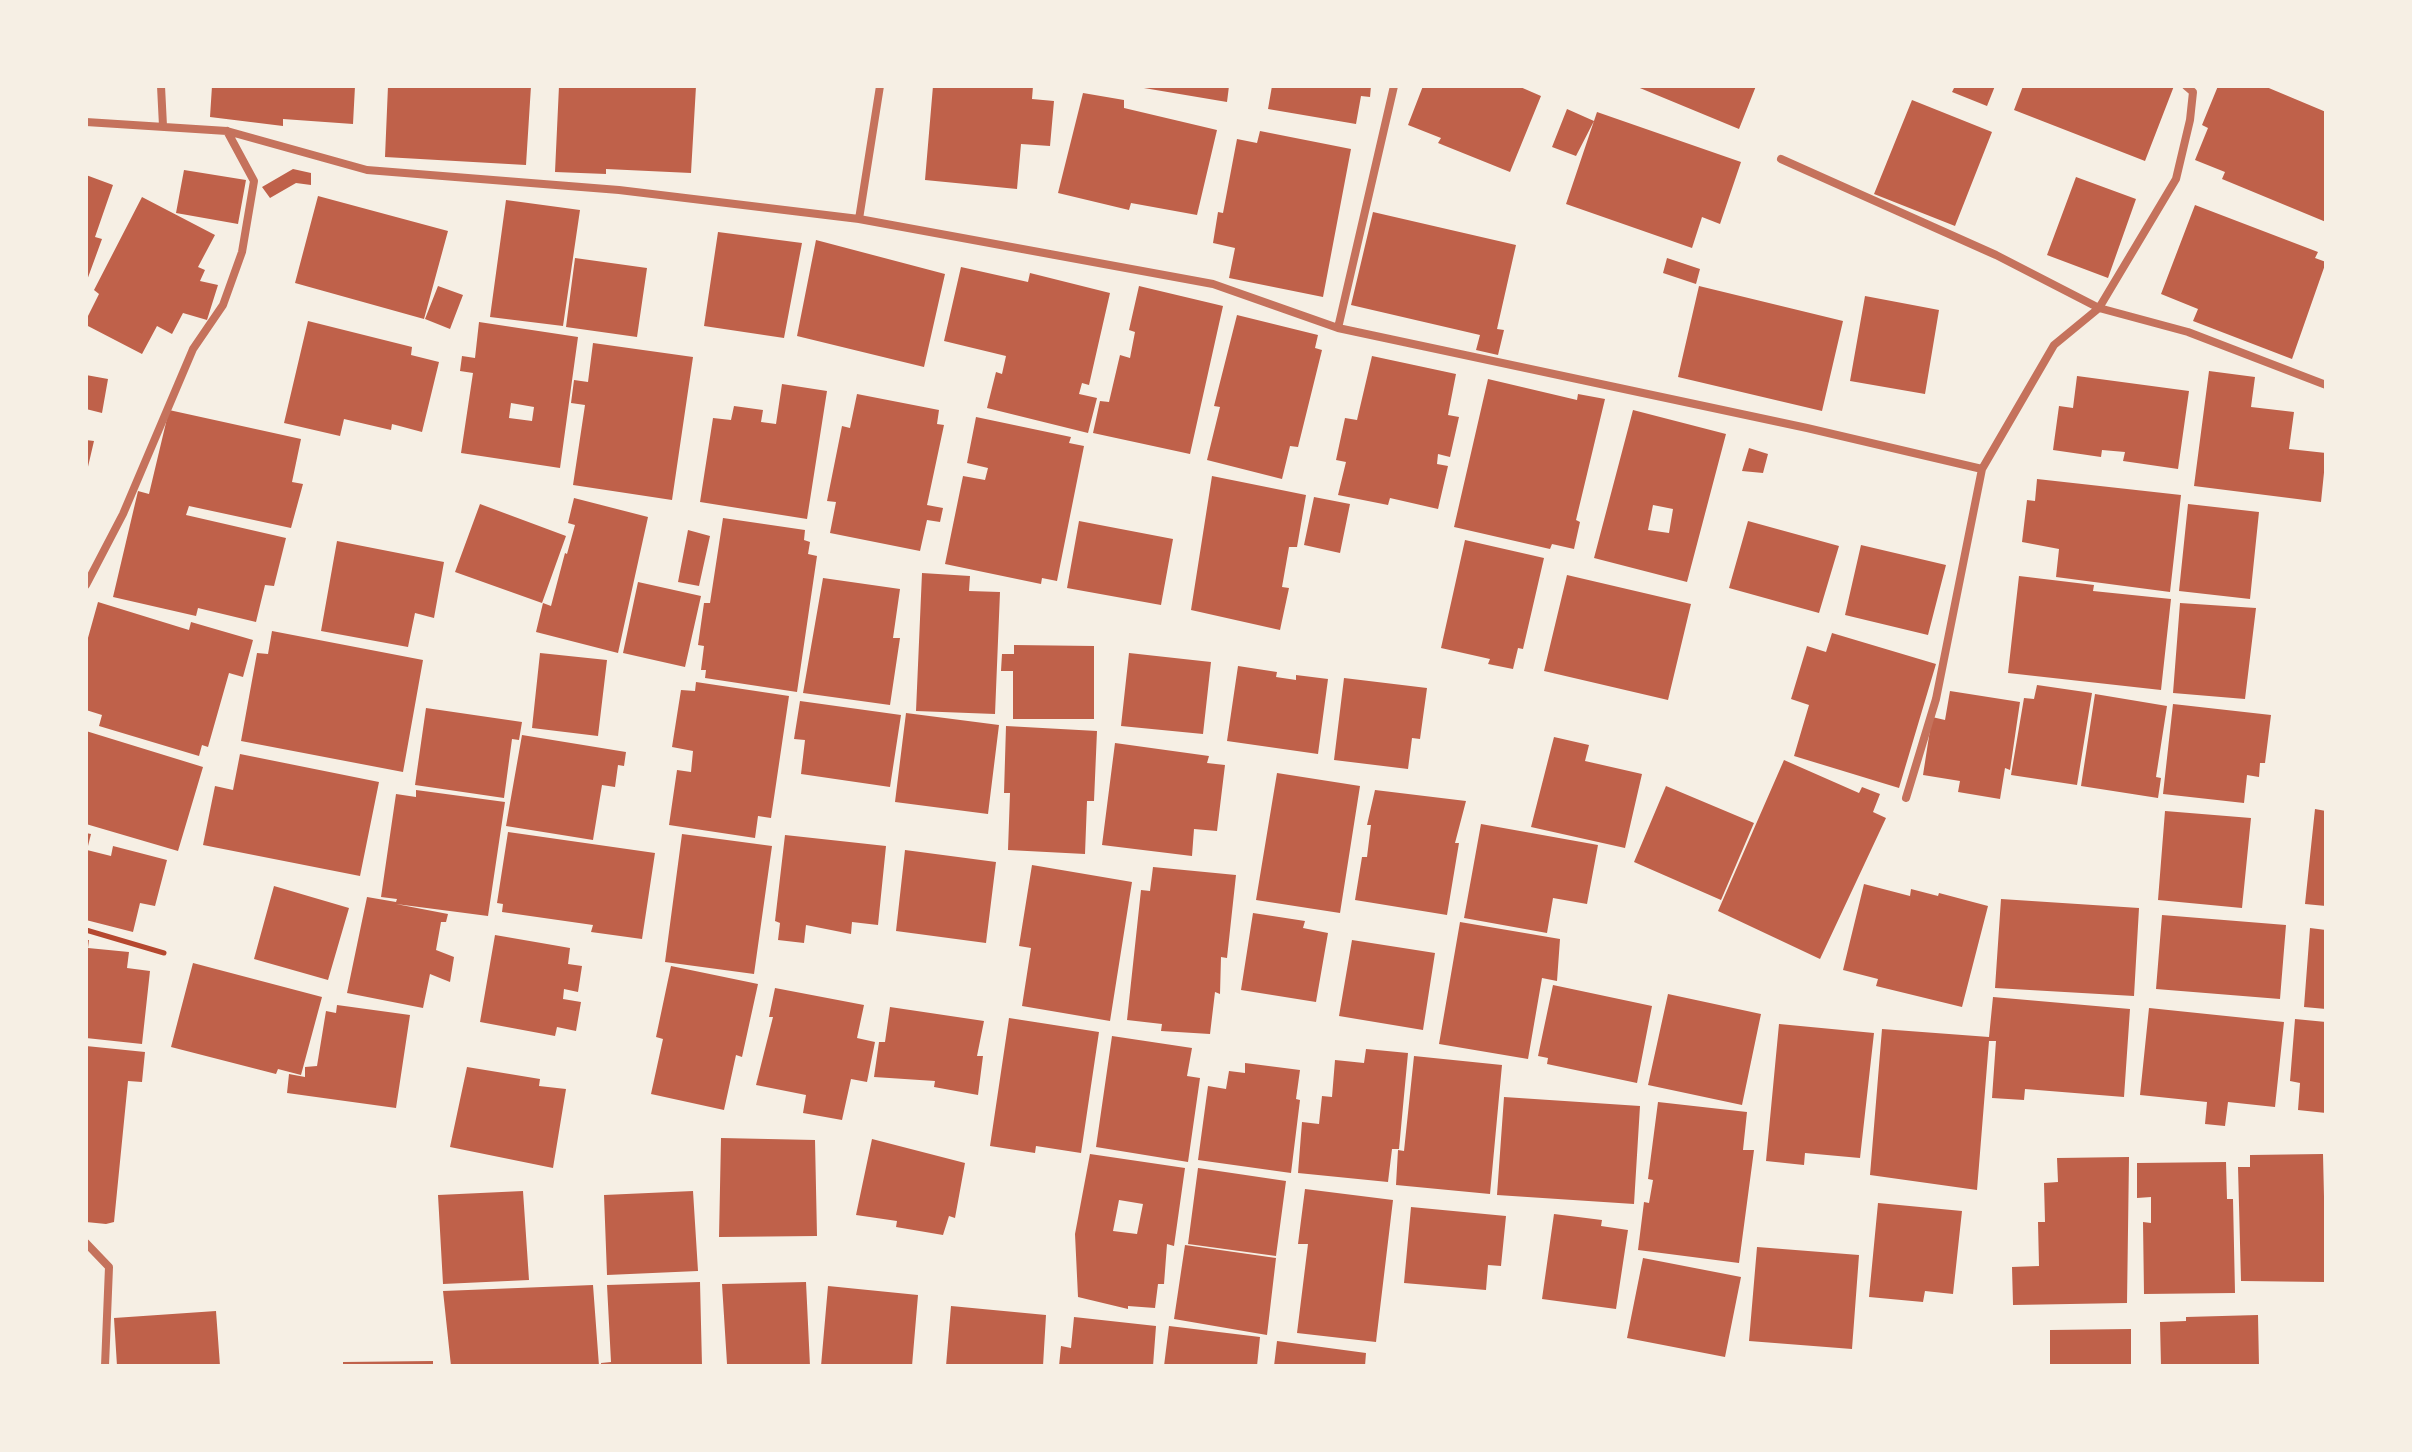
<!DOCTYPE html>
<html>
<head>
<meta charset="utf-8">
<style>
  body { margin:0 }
  #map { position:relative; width:2412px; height:1452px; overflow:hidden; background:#f6efe4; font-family:Inter,sans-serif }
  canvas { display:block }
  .frame { position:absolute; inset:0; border:88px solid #f6efe4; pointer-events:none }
</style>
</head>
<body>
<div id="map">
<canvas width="2412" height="1452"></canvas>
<div class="frame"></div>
</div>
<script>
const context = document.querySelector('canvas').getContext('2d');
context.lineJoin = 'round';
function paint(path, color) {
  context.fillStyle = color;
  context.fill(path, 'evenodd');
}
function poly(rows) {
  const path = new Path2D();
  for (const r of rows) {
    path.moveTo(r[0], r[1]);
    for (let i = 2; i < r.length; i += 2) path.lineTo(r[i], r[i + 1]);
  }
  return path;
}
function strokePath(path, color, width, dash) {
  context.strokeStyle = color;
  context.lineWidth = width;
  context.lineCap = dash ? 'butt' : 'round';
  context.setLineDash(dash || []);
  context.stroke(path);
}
const building = poly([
  [212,86,355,86,353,124,283,119,283,126,210,117],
  [388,86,531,86,526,165,385,157],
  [559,86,696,86,691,173,606,169,606,174,555,172],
  [933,86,1033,86,1032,99,1054,101,1050,146,1021,144,1017,189,925,180],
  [1132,86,1229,86,1227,102],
  [1272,86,1371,86,1370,97,1361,96,1356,124,1268,109],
  [1423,86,1518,86,1541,96,1510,172,1438,143,1441,138,1408,125],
  [1635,86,1756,86,1739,129],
  [1955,86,1995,86,1987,106,1952,92],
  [2023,86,2174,86,2145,161,2014,110],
  [2218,86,2264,86,2326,112,2326,222,2222,179,2225,172,2195,160,2208,128,2202,125],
  [1083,93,1124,100,1124,108,1217,130,1197,215,1131,203,1129,210,1058,193],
  [1912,100,1992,132,1955,226,1874,194],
  [1567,109,1594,121,1576,156,1552,147],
  [1597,112,1741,162,1720,224,1702,217,1692,248,1566,204],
  [1260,131,1351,149,1323,297,1229,278,1235,248,1213,243,1218,212,1223,213,1237,139,1257,143],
  [293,169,311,173,311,185,296,183,270,198,262,187],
  [184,170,246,180,238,224,176,213],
  [86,175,113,185,95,237,102,239,86,283],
  [2076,177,2136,199,2108,278,2047,255],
  [318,196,448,231,424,319,295,283],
  [142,197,215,235,198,267,205,270,200,281,218,285,207,320,183,313,172,334,157,326,142,354,86,325,86,320,99,294,94,290],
  [506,200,580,210,563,326,490,317],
  [2195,205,2318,252,2315,258,2326,262,2292,359,2193,321,2198,309,2161,294],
  [1373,212,1516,245,1497,329,1504,330,1498,355,1476,350,1480,335,1351,305],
  [718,232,802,243,784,338,704,326],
  [816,240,945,274,924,367,797,336],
  [575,258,647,268,637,337,566,327],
  [1667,258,1700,269,1696,284,1663,273],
  [961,267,1028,282,1030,273,1110,293,1089,385,1082,383,1079,394,1097,398,1088,433,987,408,996,372,1002,374,1006,356,944,341],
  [438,286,463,295,450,329,425,319],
  [1139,286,1223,306,1190,454,1093,433,1100,401,1109,402,1120,355,1130,358,1135,332,1129,330],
  [1699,286,1843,321,1822,411,1678,377],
  [1865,296,1939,310,1925,394,1850,381],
  [1237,315,1318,335,1315,348,1322,350,1298,447,1290,446,1282,479,1207,460,1220,407,1214,406],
  [308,321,412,347,411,355,439,362,422,432,392,424,391,430,344,419,340,436,284,423],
  [479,322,578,337,560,468,461,453,473,373,460,371,462,356,475,358],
  [511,403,534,407,532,421,509,418],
  [593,343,693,357,672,500,573,485,585,405,571,403,574,380,588,382],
  [1372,356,1456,374,1448,415,1459,417,1450,457,1438,454,1437,464,1448,466,1438,509,1390,498,1388,505,1338,495,1346,462,1336,460,1345,418,1357,420],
  [2209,371,2255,377,2251,407,2294,412,2289,449,2326,453,2321,502,2194,486],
  [86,375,108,379,102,413,86,409],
  [2077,376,2189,391,2178,469,2123,461,2125,452,2102,450,2101,457,2053,450,2059,406,2073,408],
  [1488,379,1577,400,1578,394,1605,399,1576,520,1580,522,1574,549,1552,544,1550,549,1454,527],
  [782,384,827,391,807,519,700,502,713,418,731,420,734,406,763,410,761,422,776,424],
  [857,394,939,410,937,424,944,425,927,505,943,508,940,522,927,520,920,551,830,533,836,502,827,501,842,426,850,428],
  [169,410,301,439,292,482,303,484,291,528,189,506,186,515,286,538,274,586,265,585,256,622,198,608,196,616,113,597,138,491,149,494],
  [1633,410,1726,434,1687,582,1594,558],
  [1653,505,1673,509,1669,533,1648,530],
  [976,417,1071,437,1069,443,1084,446,1057,581,1042,578,1041,584,945,564,963,476,985,480,988,468,967,463],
  [86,440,94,441,87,471,86,470],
  [1749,448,1768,454,1763,473,1742,471],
  [1212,476,1306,495,1297,547,1289,547,1282,587,1289,588,1280,630,1191,610],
  [2037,479,2181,495,2170,592,2056,577,2059,549,2022,542,2027,500,2035,501],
  [1314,497,1350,504,1340,553,1304,545],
  [574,498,648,517,618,653,536,632,543,603,551,606,565,553,567,554,575,525,568,523],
  [480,504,566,536,542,603,455,572],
  [2188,504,2259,512,2250,599,2179,591],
  [723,518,805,530,804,540,810,542,808,554,817,556,797,692,705,678,706,670,701,670,704,646,698,645,704,603,710,603],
  [1079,521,1173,539,1161,605,1067,588],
  [1748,521,1839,546,1819,613,1729,588],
  [688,530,710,536,699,586,678,582],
  [1465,540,1544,558,1523,649,1518,648,1513,669,1488,664,1490,659,1441,648],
  [337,541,444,562,434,618,415,613,408,647,321,631],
  [1861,545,1946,565,1928,635,1845,615],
  [922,573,970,576,969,591,1000,592,995,714,916,711],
  [1567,575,1691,604,1668,700,1544,671],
  [2019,576,2094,585,2093,591,2171,599,2161,690,2008,673],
  [823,578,900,589,893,638,900,638,890,705,803,693],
  [638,582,701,596,685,667,623,653],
  [98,602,189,630,191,622,253,640,243,677,229,673,208,747,202,745,199,756,99,726,102,715,86,710,86,645],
  [2180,603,2256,608,2245,699,2173,693],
  [272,631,423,660,403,772,241,741,257,653,268,654],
  [1832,633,1936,664,1899,788,1794,756,1809,705,1791,699,1807,646,1826,652],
  [1014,645,1094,646,1094,719,1013,719,1013,671,1001,671,1002,654,1014,654],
  [540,653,607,660,598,736,532,728],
  [1129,653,1211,662,1203,734,1121,726],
  [1238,666,1277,672,1276,677,1296,680,1296,675,1328,679,1318,754,1227,741],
  [1344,678,1427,688,1420,739,1412,738,1408,769,1334,760],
  [696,682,789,696,771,818,758,816,755,838,669,825,677,770,691,772,693,751,672,747,681,690,695,691],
  [2037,685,2092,693,2077,785,2011,775,2024,698,2034,699],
  [1950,691,2020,702,2010,770,2005,768,2000,799,1958,792,1960,781,1923,775,1932,717,1945,720],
  [2095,694,2167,706,2156,777,2161,778,2158,798,2081,786],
  [800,701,901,715,890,787,801,774,805,740,794,739],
  [2173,704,2271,715,2265,763,2260,763,2259,777,2247,775,2244,803,2163,794],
  [426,708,522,722,519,740,512,739,504,798,415,785],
  [906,713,999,725,988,814,895,802],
  [1006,726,1097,731,1094,801,1087,801,1085,854,1008,850,1010,793,1004,793],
  [86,731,203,767,178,851,86,824],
  [522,735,626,752,624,766,618,765,615,787,602,785,593,840,506,826],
  [1554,737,1589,745,1585,761,1642,774,1625,848,1531,827],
  [1115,743,1209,756,1207,763,1225,765,1217,831,1194,829,1192,856,1102,845],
  [240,754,379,782,360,876,203,845,215,786,233,790],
  [1784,760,1859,793,1862,787,1880,794,1873,812,1886,818,1820,959,1718,911],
  [1277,773,1360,786,1340,913,1256,900],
  [1666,786,1754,823,1721,900,1634,862],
  [416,790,505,802,488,916,396,904,448,914,446,922,441,922,436,950,454,957,450,982,430,974,423,1008,347,993,367,897,396,902,397,899,381,897,396,794,416,797],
  [1375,790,1466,801,1455,843,1459,843,1447,915,1355,900,1362,857,1367,857,1371,825,1367,825],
  [2315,809,2326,811,2326,906,2305,904],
  [2165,811,2251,818,2242,908,2158,900],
  [1481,824,1598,845,1587,904,1553,898,1547,933,1464,918],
  [508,832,655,853,642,939,591,932,593,925,502,912,503,904,497,903],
  [86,833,91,834,87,850,111,856,113,846,167,860,155,906,140,903,133,932,86,920],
  [682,834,772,846,754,974,665,962],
  [785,835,886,846,878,925,852,922,851,934,806,925,804,943,778,940,780,923,775,921],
  [905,850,996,862,986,943,896,931],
  [1032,865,1132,882,1110,1021,1022,1006,1031,948,1019,946],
  [1153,867,1236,875,1227,958,1221,957,1220,994,1215,992,1210,1034,1161,1031,1162,1024,1127,1020,1141,890,1150,891],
  [1864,884,1910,896,1911,889,1938,896,1939,893,1988,906,1962,1007,1876,986,1878,979,1843,970],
  [274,886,349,908,328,980,254,959],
  [2001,899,2139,908,2134,996,1995,988],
  [1253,913,1305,921,1303,928,1328,933,1316,1002,1241,990],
  [2162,915,2286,925,2280,999,2156,989],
  [1460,922,1560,939,1557,981,1542,978,1528,1059,1439,1044],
  [2310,928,2326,930,2326,1009,2304,1007],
  [495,935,570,948,568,964,582,966,578,992,564,989,563,999,581,1002,576,1031,557,1027,555,1036,480,1022],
  [86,940,89,940,88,948,129,952,127,968,150,971,142,1044,86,1038],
  [1352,940,1435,953,1423,1030,1339,1016],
  [193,963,322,997,301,1075,278,1069,276,1074,171,1047],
  [671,966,758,984,742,1057,736,1055,724,1110,651,1094,663,1039,656,1037],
  [1553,985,1652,1006,1637,1083,1547,1064,1548,1058,1538,1056],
  [775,988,864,1005,857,1038,875,1042,867,1082,851,1079,842,1120,803,1113,806,1095,756,1085,773,1017,769,1017],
  [1668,994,1761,1014,1742,1105,1648,1085],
  [1993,997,2130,1009,2124,1097,2025,1089,2024,1100,1992,1098,1996,1041,1989,1041,1977,1190,1870,1175,1882,1029,1989,1037],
  [337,1005,410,1015,396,1108,287,1093,289,1074,305,1077,305,1067,317,1066,326,1011,336,1013],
  [890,1007,984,1021,977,1056,983,1056,978,1095,934,1087,935,1081,874,1077,879,1042,885,1042],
  [2149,1008,2284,1022,2275,1107,2228,1102,2225,1126,2205,1124,2207,1102,2140,1095],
  [1009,1018,1099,1032,1081,1153,1036,1146,1035,1153,990,1146],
  [2295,1019,2326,1022,2326,1113,2298,1110,2300,1083,2290,1081],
  [1779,1024,1874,1033,1860,1158,1805,1153,1804,1165,1766,1161],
  [1112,1036,1192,1048,1187,1076,1200,1078,1188,1162,1096,1147],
  [86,1046,145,1052,142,1082,128,1081,114,1222,106,1224,86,1222],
  [1366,1049,1408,1053,1399,1149,1392,1149,1388,1182,1298,1173,1302,1122,1319,1124,1322,1096,1332,1097,1335,1060,1364,1063],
  [1414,1056,1502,1065,1490,1194,1396,1185,1398,1150,1404,1151],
  [1245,1063,1300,1070,1296,1099,1300,1100,1291,1173,1198,1160,1208,1086,1226,1089,1229,1071,1245,1073],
  [467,1067,540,1079,539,1086,566,1089,553,1168,450,1147],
  [1504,1097,1640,1106,1634,1204,1497,1195],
  [1658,1102,1747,1112,1743,1150,1754,1150,1739,1263,1638,1250,1644,1202,1649,1203,1653,1180,1648,1179],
  [721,1138,815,1140,817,1236,719,1237],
  [872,1139,965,1163,955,1218,949,1216,943,1235,896,1227,897,1221,856,1215],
  [1090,1154,1185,1168,1174,1246,1167,1244,1164,1284,1158,1284,1155,1308,1128,1306,1128,1309,1078,1297,1075,1234],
  [1119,1200,1143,1204,1137,1234,1113,1231],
  [2323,1154,2326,1282,2241,1281,2238,1167,2250,1167,2250,1155],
  [2129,1157,2127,1303,2013,1305,2012,1267,2039,1266,2038,1222,2045,1222,2044,1183,2058,1182,2057,1158],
  [2226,1162,2227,1199,2233,1199,2235,1293,2144,1294,2143,1222,2151,1223,2151,1197,2137,1198,2137,1163],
  [1198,1168,1286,1181,1276,1256,1188,1244],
  [1305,1189,1393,1200,1376,1342,1297,1333,1308,1244,1298,1244],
  [523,1191,529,1280,443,1284,438,1195],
  [693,1191,698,1271,607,1275,604,1195],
  [1878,1203,1962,1211,1953,1294,1925,1291,1923,1302,1869,1297],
  [1411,1207,1506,1216,1501,1266,1488,1265,1486,1290,1404,1283],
  [1554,1214,1602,1220,1601,1226,1628,1230,1616,1309,1542,1299],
  [1185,1245,1276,1258,1267,1335,1174,1319],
  [1757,1247,1859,1255,1852,1349,1749,1341],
  [1643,1258,1741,1277,1725,1357,1627,1338],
  [700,1282,702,1366,601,1366,601,1363,611,1362,607,1285],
  [806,1282,810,1366,727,1364,722,1284],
  [593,1285,599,1366,451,1366,443,1291],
  [828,1286,918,1295,912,1366,821,1366],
  [951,1306,1046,1315,1043,1366,946,1366],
  [216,1311,220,1366,117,1366,114,1318],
  [2258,1315,2259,1366,2161,1366,2160,1322,2186,1321,2186,1317],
  [1074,1317,1156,1326,1153,1366,1059,1366,1061,1346,1071,1348],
  [1169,1326,1260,1337,1257,1366,1164,1366],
  [2131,1329,2131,1364,2050,1364,2050,1330],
  [1277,1341,1366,1353,1365,1366,1274,1366],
  [433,1361,433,1366,343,1366,343,1362]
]);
const path = poly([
  [86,930,164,953]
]);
const minor = poly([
  [161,86,163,126],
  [1394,86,1338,328,1807,428,1982,469],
  [86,122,227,131,367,170,619,190,859,219,1213,284,1338,328],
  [1781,159,1996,255,2099,308,2176,179,2190,120,2193,92,2186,86],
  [859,219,880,86],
  [86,585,123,514,193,349,223,305,242,252,254,181,227,131],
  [1906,798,1936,699,1982,469,2054,345,2099,308,2188,332,2326,385],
  [86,1243,109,1267,105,1366]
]);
paint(building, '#bf614a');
strokePath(path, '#b5482f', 5);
strokePath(minor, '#c5725c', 8);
</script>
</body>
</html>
